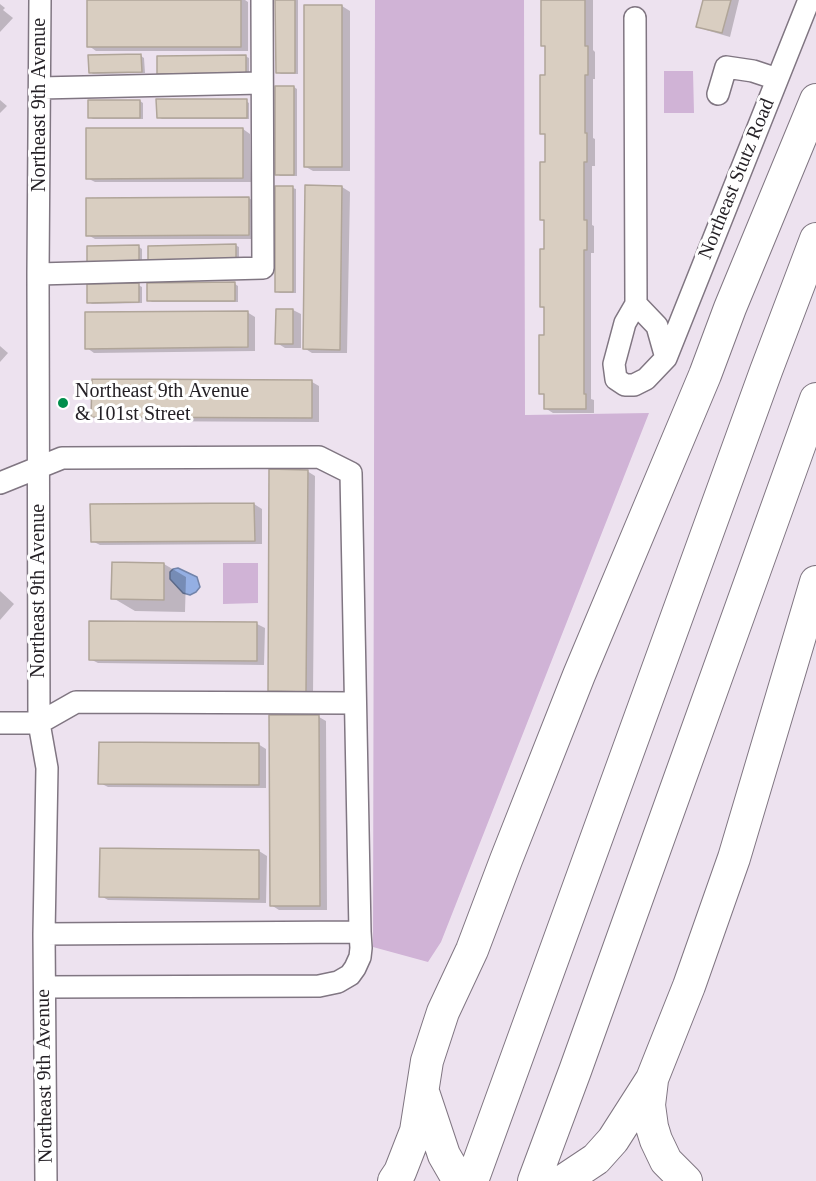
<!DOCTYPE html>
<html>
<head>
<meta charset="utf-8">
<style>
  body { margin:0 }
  canvas { display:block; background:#ede2ef }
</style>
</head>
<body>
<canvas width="816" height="1181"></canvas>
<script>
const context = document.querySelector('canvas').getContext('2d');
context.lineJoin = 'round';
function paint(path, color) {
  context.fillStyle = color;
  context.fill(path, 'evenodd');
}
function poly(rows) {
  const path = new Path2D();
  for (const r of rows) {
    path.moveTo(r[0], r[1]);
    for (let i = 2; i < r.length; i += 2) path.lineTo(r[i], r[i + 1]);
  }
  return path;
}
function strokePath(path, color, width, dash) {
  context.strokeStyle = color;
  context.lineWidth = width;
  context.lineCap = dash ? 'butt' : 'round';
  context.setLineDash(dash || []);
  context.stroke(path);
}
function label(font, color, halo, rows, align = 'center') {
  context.font = font + ' Georgia,serif';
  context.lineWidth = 6;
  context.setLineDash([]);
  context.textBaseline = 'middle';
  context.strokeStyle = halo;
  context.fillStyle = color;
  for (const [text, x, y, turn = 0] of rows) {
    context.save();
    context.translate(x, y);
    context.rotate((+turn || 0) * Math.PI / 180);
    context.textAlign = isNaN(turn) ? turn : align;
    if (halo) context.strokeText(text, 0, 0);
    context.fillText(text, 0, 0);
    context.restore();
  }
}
const green = poly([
  [375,0,524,0,525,415,649,413,441,942,428,962,373,947],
  [664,71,693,71,694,113,664,113],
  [223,563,258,563,258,603,223,604]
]);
const water = poly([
  [178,568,197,577,200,587,196,592,190,595,183,593,170,579,170,572,173,569,178,568]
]);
const shadow = poly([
  [89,0,245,0,248,2,248,51,96,51,89,46],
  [277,0,298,0,298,74,281,74,277,72],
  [542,0,593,0,593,50,595,52,595,79,593,79,593,138,595,139,595,166,592,166,592,225,594,226,594,253,591,253,591,399,594,400,594,413,553,413,545,408,545,395,541,393,546,337,546,309,541,307,546,250,546,222,541,220,546,164,546,135,542,133,546,77,546,47,542,45],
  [705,0,739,0,730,37,706,30,698,26],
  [0,4,5,8,3,10,13,18,0,32],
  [342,6,350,11,350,171,313,171,306,167],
  [141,56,144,58,145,73,93,74,90,72],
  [245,56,249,58,249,74,162,75,159,73],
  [294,87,297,89,297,176,280,176,277,174],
  [0,100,7,106,0,113],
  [89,101,140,101,143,103,143,119,93,119,89,117],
  [246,101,249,103,249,119,162,119,158,117],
  [243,129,250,134,251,182,95,182,87,178],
  [342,187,350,192,347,353,312,353,304,348],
  [293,188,296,189,296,293,280,293,276,291],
  [249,198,256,203,257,239,95,239,88,235],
  [235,245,239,247,239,263,149,247],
  [139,247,142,249,142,265,92,265],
  [235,284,238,286,238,302,152,302,149,300],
  [138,285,142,287,142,303,92,304,88,302],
  [277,310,293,310,301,314,301,348,285,348,277,343],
  [247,312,255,317,255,351,94,353,87,348],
  [0,346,8,353,0,362],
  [312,382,319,386,319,422,101,421,93,416],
  [307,471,315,476,313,695,277,695,269,691],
  [254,504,262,509,262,544,100,545,92,541],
  [164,564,186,577,185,612,135,611,113,598],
  [0,591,14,604,0,620],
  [257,624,265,628,264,665,98,663,90,659],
  [319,717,326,721,327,910,279,910,271,905],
  [258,744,266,749,266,788,108,787,100,783],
  [259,851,267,856,266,903,108,900,101,896]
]);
const building = poly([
  [87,0,241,0,241,47,87,47,87,0],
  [275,0,295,0,295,73,276,73,275,0],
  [541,0,585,0,585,46,588,46,588,75,585,75,585,133,587,133,587,162,584,162,584,220,587,220,587,250,584,250,584,394,586,394,586,409,544,409,544,394,539,394,539,335,544,335,544,307,540,307,540,249,544,249,544,220,540,220,540,162,545,162,545,134,540,134,540,75,545,75,545,46,541,46,541,0],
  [703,0,731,0,722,33,696,27,703,0],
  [304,5,342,5,342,167,304,167,304,5],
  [141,54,142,72,89,73,88,55,141,54],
  [246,55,246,73,157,74,157,56,246,55],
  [275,86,294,86,294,175,275,175,275,86],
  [156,99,247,99,247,118,157,118,156,99],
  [88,100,140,100,140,118,88,118,88,100],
  [86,128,243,128,243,178,86,179,86,128],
  [305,185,342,186,340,350,303,349,305,185],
  [275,186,293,186,293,292,275,292,275,186],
  [249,197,249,235,86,236,86,198,249,197],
  [236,244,236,261,148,263,148,246,236,244],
  [139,245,139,264,87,264,87,246,139,245],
  [235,282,235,301,147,301,147,283,235,282],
  [139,283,139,302,87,303,87,284,139,283],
  [276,309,293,309,293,344,275,344,276,309],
  [248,311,248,347,85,349,85,312,248,311],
  [92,379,312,380,312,418,91,417,92,379],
  [269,469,308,470,306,692,268,691,269,469],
  [254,503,255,541,91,542,90,504,254,503],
  [112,562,164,563,164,600,111,599,112,562],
  [89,621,257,622,257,661,89,660,89,621],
  [269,715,319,715,320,906,270,906,269,715],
  [99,742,259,743,259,785,98,784,99,742],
  [100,848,259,850,259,899,99,897,100,848]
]);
const minor = poly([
  [40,0,38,274,39,723,47,768,44,934,46,1181],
  [635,18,636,304,657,326,666,358],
  [40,88,261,83],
  [718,94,726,67,753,71,777,79],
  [38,274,263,268,262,0],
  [636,304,625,323,614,364,616,379,625,385,634,385,646,379,666,358,809,0],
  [0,483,62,458,319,457,351,473,360,932,44,934],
  [0,723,39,723,76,702,355,703],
  [45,987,319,986,338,982,350,975,355,968,360,957,361,948,360,932]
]);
const highway = poly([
  [652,1080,649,1105,652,1127,656,1140,666,1161,686,1181],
  [424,1095,444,1155,459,1181],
  [394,1181,400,1172,416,1131,427,1061,443,1012,472,950,506,860,579,675,705,375,730,308,816,100],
  [472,1181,766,371,816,239],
  [534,1181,575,1071,816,399],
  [563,1181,596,1159,613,1140,652,1079,689,986,734,858,816,582]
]);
const markers = [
  [63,403,6,"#018e4c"]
];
const streetNames = [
  ["Northeast 9th Avenue",40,105,-90],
  ["Northeast Stutz Road",737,179,-68],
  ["Northeast 9th Avenue",39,591,-90],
  ["Northeast 9th Avenue",45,1076,-91]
];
const poiNames = [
  ["Northeast 9th Avenue",75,392],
  ["& 101st Street",75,415]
];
paint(green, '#d0b3d6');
paint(water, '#94afe3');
strokePath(water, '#7284aa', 1.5);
paint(shadow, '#0003');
paint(building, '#d9cec1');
strokePath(building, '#b0a599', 1.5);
strokePath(minor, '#807682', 24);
strokePath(highway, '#807682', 34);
strokePath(minor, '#fff', 21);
strokePath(highway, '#fff', 32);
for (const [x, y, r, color] of markers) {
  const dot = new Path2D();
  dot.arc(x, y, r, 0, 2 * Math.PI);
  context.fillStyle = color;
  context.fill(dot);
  strokePath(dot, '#fff', 2);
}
label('20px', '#231f24', '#fff', streetNames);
label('20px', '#231f24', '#fff', poiNames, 'left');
</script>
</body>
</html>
